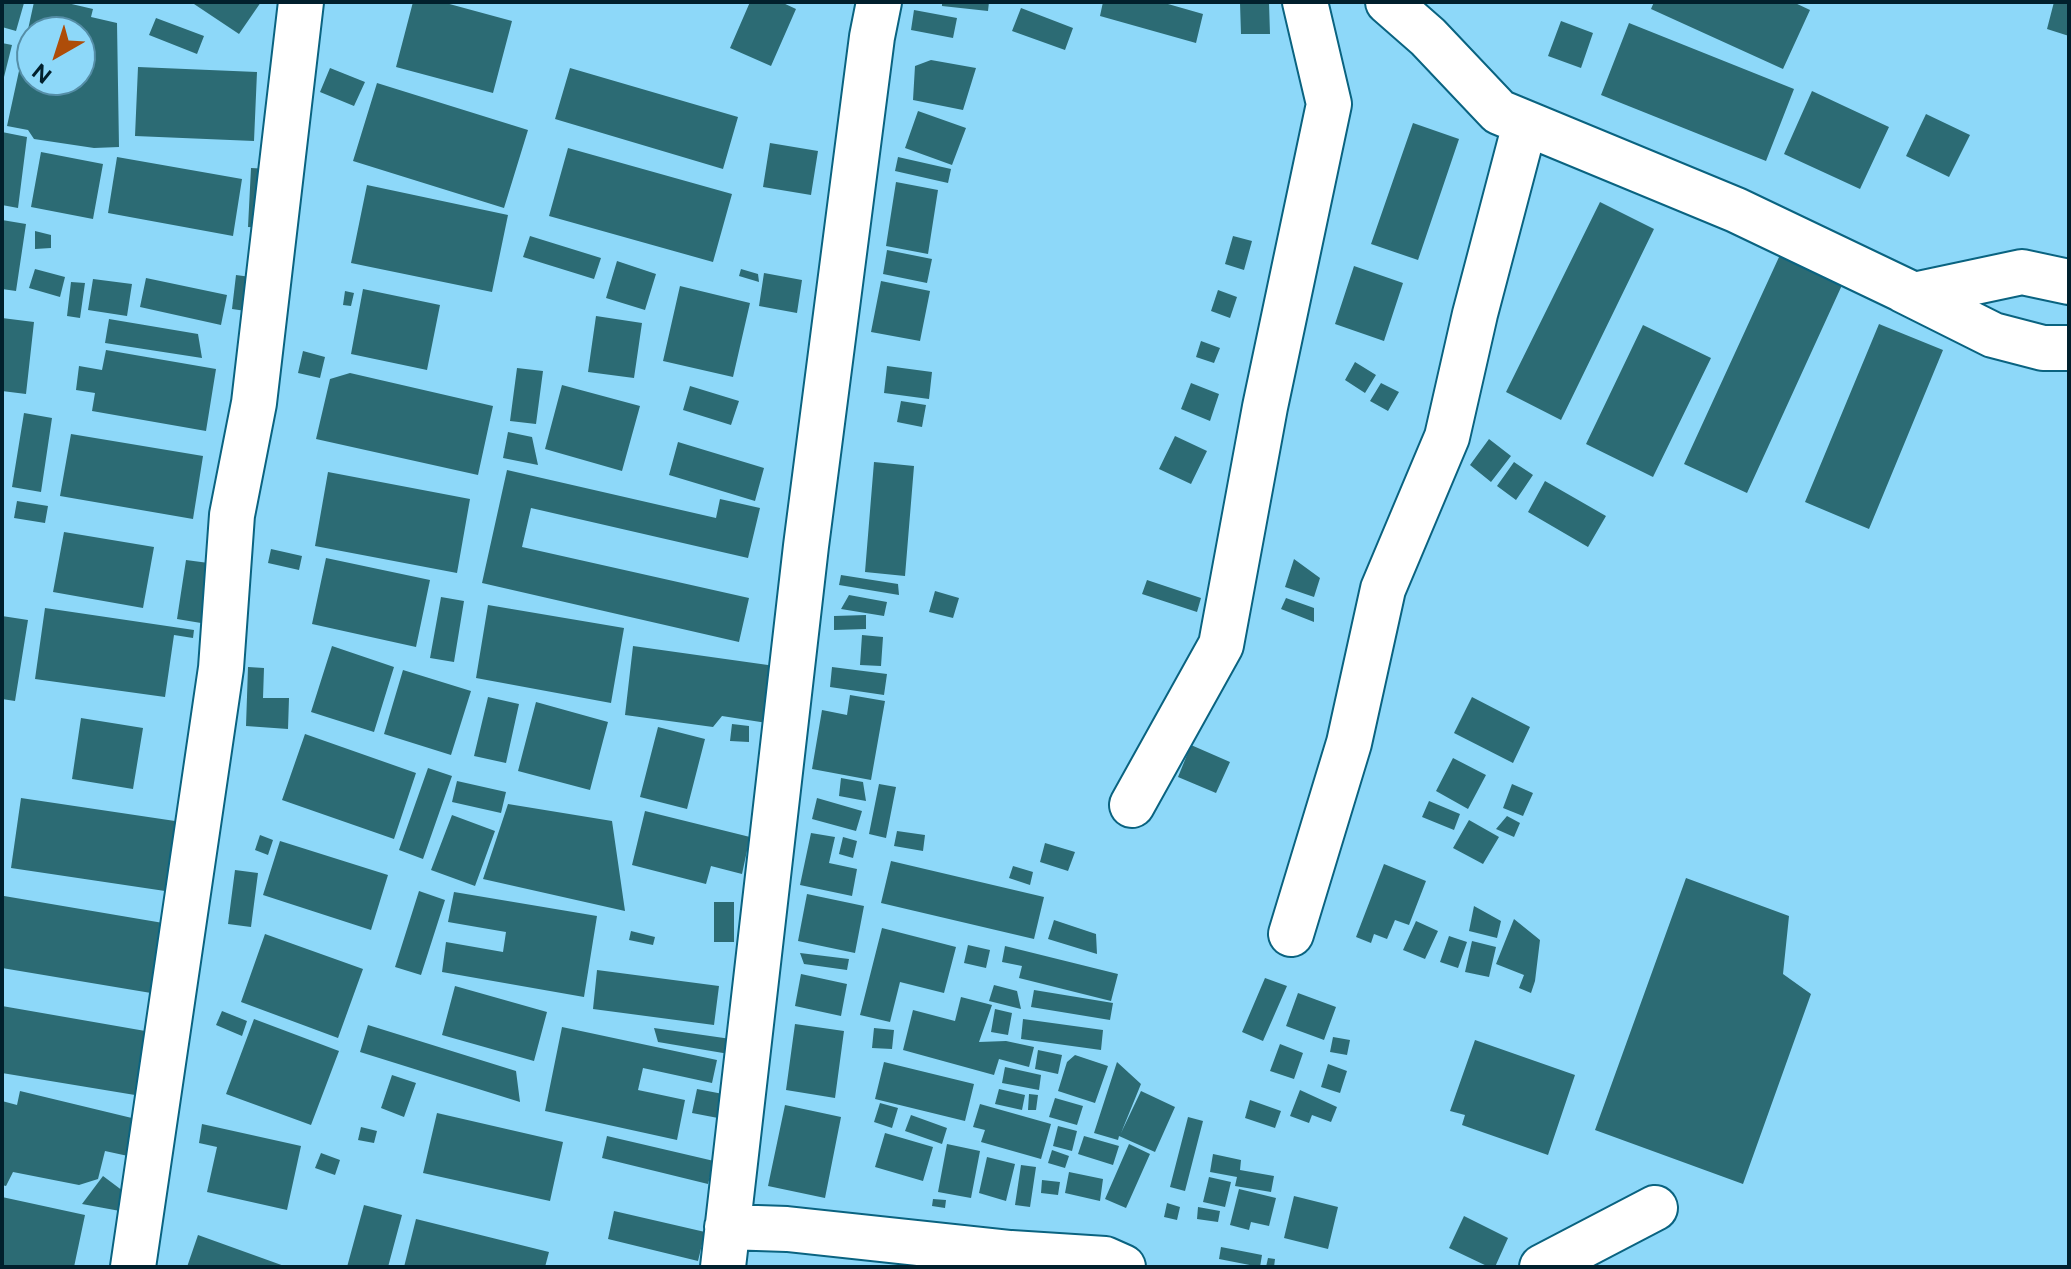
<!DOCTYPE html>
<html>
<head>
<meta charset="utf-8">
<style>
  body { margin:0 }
  #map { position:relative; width:2071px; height:1269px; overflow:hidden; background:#8dd8f9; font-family:Figtree,sans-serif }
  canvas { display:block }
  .frame { position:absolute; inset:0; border:4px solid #01202d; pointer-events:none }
  .north { position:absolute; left:16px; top:16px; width:80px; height:80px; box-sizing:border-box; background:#8dd8f9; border:2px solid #558ea7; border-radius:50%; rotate:219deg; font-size:22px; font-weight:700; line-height:32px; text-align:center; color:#01202d }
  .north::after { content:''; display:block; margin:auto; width:28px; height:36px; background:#ae4d09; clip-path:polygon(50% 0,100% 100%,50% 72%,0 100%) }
</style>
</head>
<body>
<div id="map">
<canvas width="2071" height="1269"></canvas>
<div class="frame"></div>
<div class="north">N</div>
</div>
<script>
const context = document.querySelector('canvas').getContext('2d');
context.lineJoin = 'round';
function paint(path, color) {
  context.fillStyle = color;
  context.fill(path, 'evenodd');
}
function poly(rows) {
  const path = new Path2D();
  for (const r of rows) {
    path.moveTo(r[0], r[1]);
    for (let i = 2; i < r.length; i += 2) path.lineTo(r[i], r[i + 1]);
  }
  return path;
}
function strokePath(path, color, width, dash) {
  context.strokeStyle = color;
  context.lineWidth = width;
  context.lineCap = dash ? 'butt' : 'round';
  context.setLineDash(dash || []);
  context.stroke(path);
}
const building = poly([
  [2,2,24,3,16,31,2,27],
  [34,2,63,2,93,9,91,17,117,23,119,147,94,148,34,139,28,130,7,126],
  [32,32,80,32,80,80,32,80],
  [191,2,261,2,239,34],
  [413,2,442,2,512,21,493,93,396,67],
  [750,2,781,2,796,9,771,66,730,48],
  [942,2,989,2,988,11,942,6],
  [1103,2,1161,2,1203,14,1196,43,1100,16],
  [1654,2,1793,2,1810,10,1783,69,1651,9],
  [2054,2,2069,2,2069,36,2047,29],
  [1240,3,1269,3,1270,34,1241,34],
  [1021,8,1073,28,1065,50,1012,31],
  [914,10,957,18,953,38,911,30],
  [156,18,204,36,197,54,149,35],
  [1561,21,1593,33,1581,68,1548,56],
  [1629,23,1794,89,1766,161,1601,95],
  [2,43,12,45,3,81,2,81],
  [931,60,976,68,963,110,913,100,915,66],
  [138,67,257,72,254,141,135,136],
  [330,68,365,82,354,106,320,92],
  [570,68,738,117,723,169,555,119],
  [377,83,528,130,504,208,353,161],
  [1812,91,1889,127,1860,189,1784,154],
  [918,111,966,128,952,165,905,148],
  [1926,114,1970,135,1949,177,1906,156],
  [1413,123,1459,139,1418,260,1371,244],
  [2,132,27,137,18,208,2,205],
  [770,143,818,151,811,195,763,187],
  [568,148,732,194,713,262,549,216],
  [41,152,103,164,93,219,31,207],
  [117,157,242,179,233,236,108,213],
  [898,157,951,169,948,183,895,171],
  [251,168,270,169,268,228,248,227],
  [896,182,938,190,928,254,886,246],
  [367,185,508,215,492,292,351,263],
  [1600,202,1654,229,1561,420,1506,392],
  [2,220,26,224,16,291,2,289],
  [35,231,51,235,51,248,35,249],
  [530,236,601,258,594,279,523,257],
  [1233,236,1252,241,1244,270,1225,264],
  [1785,244,1848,272,1747,493,1684,464],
  [887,250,932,259,927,283,883,274],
  [617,261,656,274,645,310,606,298],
  [1354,266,1403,283,1384,341,1335,324],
  [35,269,65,277,60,297,29,288],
  [741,269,758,274,759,282,739,276],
  [764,273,802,280,797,313,759,306],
  [236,275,258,278,253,312,232,309],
  [146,278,227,295,221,325,140,307],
  [93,279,132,284,127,316,88,310],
  [881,281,930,291,920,341,871,332],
  [71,282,85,283,80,318,67,316],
  [680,286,750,303,733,377,663,361],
  [363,289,440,305,427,370,351,354],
  [1218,290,1237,297,1230,318,1211,311],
  [345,291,354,293,351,306,343,305],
  [596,316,642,323,634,378,588,372],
  [2,318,34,322,26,394,2,391],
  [109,319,198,334,202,358,105,343],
  [1879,324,1943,350,1869,529,1805,502],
  [1643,325,1711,358,1653,477,1586,444],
  [1201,341,1220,348,1214,363,1196,357],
  [106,350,216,369,206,431,92,411,95,393,76,390,79,366,102,370],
  [303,351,325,357,320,378,298,373],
  [1355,362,1376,375,1365,393,1345,380],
  [887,366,932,372,929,399,884,393],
  [517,368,543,371,536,424,510,421],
  [350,373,493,406,478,475,316,439,330,379],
  [1191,383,1219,394,1210,421,1181,409],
  [1381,383,1399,392,1388,411,1370,401],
  [562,385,640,406,622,471,545,449],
  [690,386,739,401,731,425,683,410],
  [901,401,926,405,922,427,897,422],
  [24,413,52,418,41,492,12,487],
  [508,432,532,437,538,465,503,458],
  [71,434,203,456,193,519,60,496],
  [1175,436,1207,451,1191,484,1159,469],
  [1489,439,1511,456,1491,482,1470,465],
  [678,442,764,468,755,501,669,475],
  [874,462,914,466,905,576,865,572],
  [1514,462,1533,475,1516,500,1497,486],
  [507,470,716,518,720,499,760,508,748,558,531,508,522,547,749,598,739,642,482,583],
  [328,472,470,499,457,573,315,546],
  [1545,481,1606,516,1588,547,1528,512],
  [17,501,48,506,45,523,14,518],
  [64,532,154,547,143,608,53,592],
  [271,549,302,556,299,570,268,563],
  [326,558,430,580,416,647,312,624],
  [1294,559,1320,578,1314,597,1285,587],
  [186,560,216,564,207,624,177,619],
  [841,575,898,584,899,595,839,585],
  [1147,580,1201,598,1197,612,1142,594],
  [935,591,959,598,953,618,929,612],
  [849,595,887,602,884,616,841,609],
  [441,597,464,601,454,662,430,658],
  [1286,598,1314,608,1314,622,1281,609],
  [488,605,624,628,611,703,476,678],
  [45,608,194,630,193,638,174,635,165,697,35,679],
  [866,615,866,629,834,630,834,616],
  [2,616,28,620,15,701,2,699],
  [862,635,883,637,881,666,860,665],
  [332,646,394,667,374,732,311,712],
  [633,646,775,666,767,723,722,716,713,727,625,715],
  [248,667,264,668,263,698,289,698,288,729,246,726],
  [832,667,887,674,884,695,830,687],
  [403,670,471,691,451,755,384,734],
  [850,695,885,701,871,780,812,769,822,710,847,715],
  [488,697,519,704,506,763,474,756],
  [1472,697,1530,727,1513,763,1454,733],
  [536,702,608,722,590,790,518,771],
  [81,718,143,728,133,789,72,779],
  [732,724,749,726,749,742,730,741],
  [658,727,705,739,687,809,640,797],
  [305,734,416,773,394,839,282,800],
  [1191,745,1230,762,1216,793,1178,777],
  [1453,758,1486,775,1468,809,1436,791],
  [428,768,452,776,423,859,399,850],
  [841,778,863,782,866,801,839,796],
  [457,781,506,792,501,813,452,802],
  [879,784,896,787,886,838,869,834],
  [1512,784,1533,793,1523,816,1503,808],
  [21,798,175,821,165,891,11,868],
  [817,798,862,811,856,831,812,819],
  [1429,801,1460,814,1454,830,1422,817],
  [508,804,612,821,625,911,483,879],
  [645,811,750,837,742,874,711,866,706,884,632,865],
  [452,815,495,831,475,886,431,870],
  [1507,816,1520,823,1514,837,1496,829],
  [1469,820,1499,837,1483,864,1453,848],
  [897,831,925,835,923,851,894,846],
  [811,833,835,837,829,863,857,869,852,896,800,885],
  [260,835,273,840,268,855,255,850],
  [843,837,857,841,853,858,839,854],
  [280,841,388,875,371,930,263,895],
  [1045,843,1075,852,1068,871,1040,862],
  [891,861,1044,897,1034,939,881,903],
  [1384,864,1426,881,1409,925,1395,920,1387,939,1374,934,1371,943,1356,937],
  [1013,866,1033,872,1030,885,1009,878],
  [235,870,258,873,251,927,228,924],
  [1686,878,1789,916,1783,974,1811,994,1743,1184,1595,1130],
  [419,891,445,900,421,975,395,967],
  [454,892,597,916,584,997,442,972,446,942,503,952,506,932,448,922],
  [807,894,864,906,855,953,798,941],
  [4,896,169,924,157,994,2,968],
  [714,902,734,902,734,942,714,942],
  [1474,906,1501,921,1497,938,1469,931],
  [1514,919,1540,940,1535,981,1531,993,1519,988,1524,975,1496,964],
  [1054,920,1096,934,1097,954,1048,939],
  [1416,921,1438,931,1425,959,1403,950],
  [882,928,956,947,944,993,900,982,890,1022,860,1015],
  [631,931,655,937,653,945,629,940],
  [265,934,363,969,338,1038,241,1002],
  [1449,936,1467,942,1458,968,1440,962],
  [1472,941,1496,947,1489,977,1465,972],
  [968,945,990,950,986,968,964,963],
  [1005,946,1118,974,1111,1001,1019,978,1022,966,1002,962],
  [800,953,849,959,847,970,804,964],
  [597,970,719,986,714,1025,593,1009],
  [801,974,847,984,841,1016,795,1006],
  [1265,978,1287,986,1263,1041,1242,1032],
  [994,985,1017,991,1021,1009,989,1001],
  [455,986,547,1012,534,1061,442,1035],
  [1034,990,1113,1003,1110,1020,1031,1007],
  [1298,993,1336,1007,1324,1040,1286,1026],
  [961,997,992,1005,979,1042,1006,1041,1034,1047,1029,1067,999,1059,994,1075,903,1050,913,1010,955,1021],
  [2,1006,151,1032,141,1096,2,1073],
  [995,1009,1012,1013,1008,1035,991,1032],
  [222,1011,247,1021,242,1036,216,1025],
  [254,1019,339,1051,311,1125,226,1094],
  [1023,1019,1103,1030,1101,1050,1021,1039],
  [795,1024,844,1031,835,1098,786,1090],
  [368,1025,516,1071,520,1102,360,1052],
  [562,1027,717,1060,712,1083,643,1068,638,1090,685,1100,677,1140,545,1111],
  [654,1028,731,1039,729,1054,658,1042],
  [874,1028,894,1030,892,1049,872,1048],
  [1333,1037,1350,1040,1347,1055,1330,1052],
  [1475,1040,1575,1075,1548,1155,1462,1125,1465,1115,1450,1111],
  [1280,1044,1303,1053,1294,1079,1270,1071],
  [1038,1050,1062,1055,1058,1074,1035,1069],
  [1075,1055,1108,1066,1095,1103,1058,1091,1067,1062],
  [884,1062,974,1084,965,1121,875,1099],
  [1117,1062,1141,1084,1121,1133,1141,1091,1175,1107,1155,1152,1119,1136,1118,1140,1094,1133],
  [1328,1064,1347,1071,1340,1093,1321,1087],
  [1005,1067,1041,1075,1039,1090,1002,1083],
  [392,1075,416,1083,404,1117,381,1108],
  [697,1089,723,1094,718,1118,692,1113],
  [999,1089,1025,1095,1022,1110,995,1104],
  [1300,1090,1337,1107,1331,1122,1312,1115,1309,1123,1290,1116],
  [20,1091,136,1119,128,1156,105,1151,98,1179,79,1185,13,1172,6,1186,2,1185,2,1101,17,1105],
  [1029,1094,1038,1095,1036,1110,1028,1110],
  [1055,1098,1083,1106,1077,1125,1049,1117],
  [1250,1100,1281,1111,1275,1128,1245,1118],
  [880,1103,898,1108,892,1128,874,1122],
  [980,1104,1051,1124,1041,1159,981,1142,985,1130,973,1127],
  [785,1105,841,1117,825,1198,768,1186],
  [437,1113,563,1142,550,1201,423,1173],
  [911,1115,947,1128,942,1144,905,1131],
  [1188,1117,1203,1121,1185,1191,1170,1187],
  [202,1124,301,1146,287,1210,207,1192,217,1147,199,1143],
  [1058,1126,1077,1131,1072,1151,1053,1146],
  [361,1127,377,1131,374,1143,358,1140],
  [885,1133,933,1147,923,1181,875,1167],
  [607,1136,714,1161,708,1184,602,1158],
  [1084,1136,1119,1146,1113,1165,1078,1154],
  [947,1144,980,1151,971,1198,938,1192],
  [1129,1144,1150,1154,1126,1208,1105,1199],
  [1052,1150,1069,1156,1065,1168,1048,1163],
  [321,1153,340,1160,335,1175,315,1168],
  [1213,1154,1241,1160,1240,1170,1274,1176,1271,1192,1235,1186,1237,1177,1210,1172],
  [987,1157,1015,1164,1006,1201,979,1193],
  [1021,1165,1036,1167,1030,1207,1015,1205],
  [1069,1172,1103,1179,1100,1201,1065,1193],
  [103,1176,123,1191,120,1211,82,1204],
  [1209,1177,1231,1182,1225,1207,1203,1202],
  [1042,1180,1060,1182,1058,1195,1041,1193],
  [1239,1189,1276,1198,1269,1226,1251,1222,1249,1230,1230,1225],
  [1294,1196,1338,1207,1328,1249,1284,1238],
  [2,1197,85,1215,74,1267,2,1267],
  [933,1199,946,1200,945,1208,932,1206],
  [1167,1203,1180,1207,1177,1220,1164,1217],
  [364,1205,402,1215,388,1267,347,1267],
  [1198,1207,1220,1211,1218,1222,1197,1219],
  [614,1211,705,1232,698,1261,608,1239],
  [1464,1216,1508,1238,1495,1267,1489,1267,1449,1248],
  [416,1219,549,1252,545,1267,404,1267],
  [198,1235,287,1267,187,1267],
  [1221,1247,1262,1255,1260,1267,1219,1259],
  [1268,1258,1275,1259,1274,1267,1266,1267]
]);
const minor = poly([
  [1388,2,1428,37,1499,112,1736,210,1914,295,2022,272,2069,282],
  [1903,290,1993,335,2043,348,2069,348],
  [1132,805,1221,645,1265,407,1329,104,1305,2],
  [1291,934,1349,743,1383,589,1447,437,1475,314,1525,124],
  [727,1227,787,1229,1011,1253,1105,1259,1123,1267],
  [133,1267,221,668,232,515,254,403,301,2],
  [723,1267,806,546,872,37,879,2],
  [1542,1267,1655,1208]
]);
paint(building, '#2c6b74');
strokePath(minor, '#0a6380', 48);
strokePath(minor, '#fff', 44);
</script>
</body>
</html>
